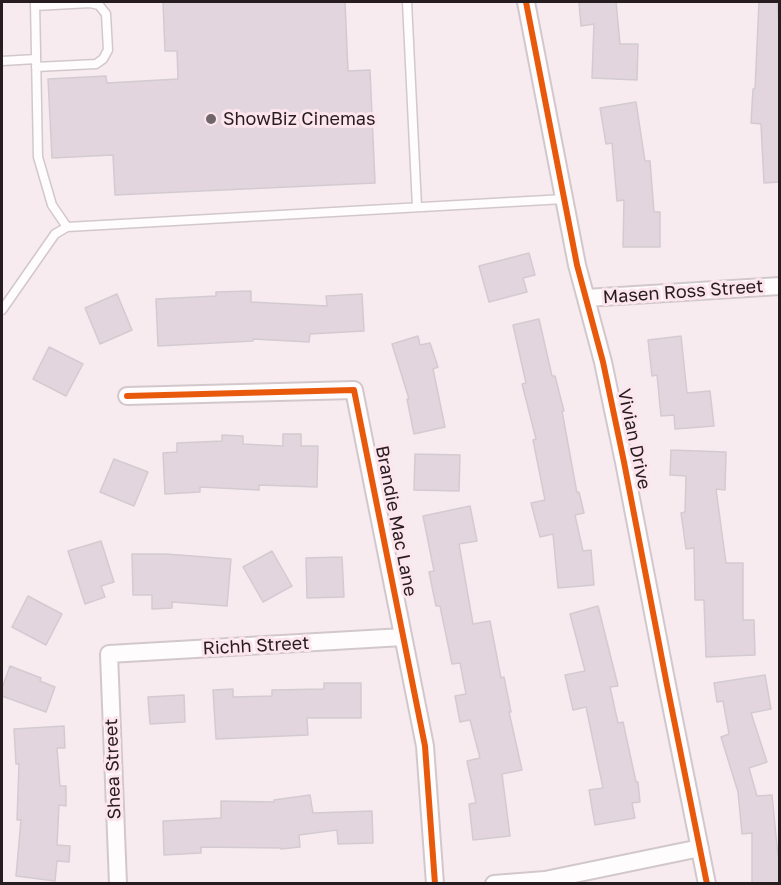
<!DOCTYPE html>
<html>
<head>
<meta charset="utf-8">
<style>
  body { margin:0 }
  #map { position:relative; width:781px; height:885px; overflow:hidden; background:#f7ebef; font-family:"Golos Text",sans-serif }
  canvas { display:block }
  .frame { position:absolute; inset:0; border:3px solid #271d20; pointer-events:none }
</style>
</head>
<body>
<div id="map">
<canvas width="781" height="885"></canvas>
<div class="frame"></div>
</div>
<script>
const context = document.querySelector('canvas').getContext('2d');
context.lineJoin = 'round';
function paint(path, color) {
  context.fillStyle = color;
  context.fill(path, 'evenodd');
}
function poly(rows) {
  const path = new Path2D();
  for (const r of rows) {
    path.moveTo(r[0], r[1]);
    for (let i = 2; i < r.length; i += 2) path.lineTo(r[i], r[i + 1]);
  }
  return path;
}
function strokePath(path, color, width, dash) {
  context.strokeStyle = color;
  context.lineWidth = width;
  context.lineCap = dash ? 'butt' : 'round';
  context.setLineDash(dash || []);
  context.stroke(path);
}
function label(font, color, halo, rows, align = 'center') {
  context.font = font + ' "Golos Text",sans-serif';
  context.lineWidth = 6;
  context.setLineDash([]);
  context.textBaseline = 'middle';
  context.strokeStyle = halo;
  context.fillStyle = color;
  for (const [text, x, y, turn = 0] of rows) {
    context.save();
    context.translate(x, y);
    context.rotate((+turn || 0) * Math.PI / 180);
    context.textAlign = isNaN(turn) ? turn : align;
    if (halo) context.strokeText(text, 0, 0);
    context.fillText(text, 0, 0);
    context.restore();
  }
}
const building = poly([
  [163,2,345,2,348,71,370,70,375,183,115,195,113,155,52,158,48,79,106,76,107,83,178,79,177,51,165,51,163,2],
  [579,2,616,2,620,44,638,44,637,80,592,78,594,24,581,26,579,2],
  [759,2,777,2,780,36,780,182,764,183,761,124,751,123,753,89,755,89,759,2],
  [636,102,645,161,650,161,654,212,660,212,660,247,623,247,624,200,617,201,612,143,606,144,600,108,636,102],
  [529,253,535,275,523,278,527,292,489,302,479,266,529,253],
  [251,291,251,302,327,306,326,296,362,294,364,331,310,334,309,342,253,339,253,341,158,346,156,299,216,296,216,292,251,291],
  [117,294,132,330,100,344,85,308,117,294],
  [539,319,552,376,555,376,564,411,562,411,577,493,579,492,584,513,575,515,583,551,591,550,594,585,558,588,553,534,540,537,531,503,545,500,533,440,536,439,522,384,526,383,513,325,539,319],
  [418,336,420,345,430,343,438,367,433,369,445,427,414,434,407,399,409,399,392,344,418,336],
  [681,336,687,393,710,391,714,426,675,429,674,415,661,416,657,375,652,376,648,340,681,336],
  [49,347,83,364,66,396,33,379,49,347],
  [283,434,301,434,301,446,318,446,317,487,259,485,259,490,200,487,200,492,165,494,163,453,177,452,177,443,222,441,222,435,243,436,243,444,283,446,283,434],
  [671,450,726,452,725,490,716,489,726,563,743,563,743,620,754,620,755,655,706,657,704,600,695,600,694,548,686,549,681,513,685,512,686,476,670,475,671,450],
  [415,454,460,455,459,491,414,490,415,454],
  [114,459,148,472,134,506,100,492,114,459],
  [470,506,477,541,459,544,473,624,490,621,501,678,504,677,511,712,509,712,522,770,502,774,510,836,473,840,469,804,476,803,467,761,480,758,470,720,460,722,455,696,466,694,460,663,452,664,440,606,436,606,429,572,434,571,423,516,470,506],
  [101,541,114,582,101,586,105,597,85,604,68,551,101,541],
  [272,551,292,586,263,602,243,567,272,551],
  [132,554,166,554,231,559,227,606,172,602,172,608,152,609,152,595,133,595,132,554],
  [342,557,344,597,307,598,306,558,342,557],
  [28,596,62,614,46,645,12,627,28,596],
  [598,606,618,686,610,687,618,723,623,722,636,782,638,782,640,802,632,803,635,818,595,825,589,790,603,788,586,707,573,710,565,675,585,671,570,614,598,606],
  [10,666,41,678,40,681,55,687,46,712,2,696,2,688,10,666],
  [765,675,771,709,751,713,767,762,749,768,757,796,772,795,778,856,780,856,780,884,752,884,752,833,742,834,738,792,721,737,729,734,723,701,717,702,714,683,765,675],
  [324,683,361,683,361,718,307,718,308,735,216,739,213,690,233,689,233,697,272,696,272,690,324,689,324,683],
  [184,695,185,722,150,724,148,697,184,695],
  [64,726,65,748,57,748,60,786,66,786,66,806,59,805,57,845,70,846,69,862,57,861,55,881,16,876,21,820,17,820,19,764,16,764,14,729,64,726],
  [310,795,313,813,372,811,373,843,338,844,337,830,299,835,300,847,281,849,280,848,201,847,201,853,164,855,163,821,221,818,221,801,274,802,274,800,310,795]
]);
const service = poly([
  [35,2,38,157,52,205,67,227],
  [407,2,417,207],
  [35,6,90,3,99,5,106,14,108,50,103,59,96,64,36,67],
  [2,61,36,59],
  [2,310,55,234,67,227,564,199]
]);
const minor = poly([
  [526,2,577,265,603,362,624,462,667,685,707,884],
  [586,298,780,286],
  [127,396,354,390,425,746,435,884],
  [118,884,109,654,403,637],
  [494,884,545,880,700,848]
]);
const cycleway = poly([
  [526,2,577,265,603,362,624,462,667,685,707,884],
  [127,396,354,390,425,746,435,884]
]);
const markers = [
  [211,119,6,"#706568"]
];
const poiNames = [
  ["ShowBiz Cinemas",223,119]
];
const streetNames = [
  ["Masen Ross Street",683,292,-4],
  ["Vivian Drive",634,439,78],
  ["Brandie Mac Lane",396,521,79],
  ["Richh Street",256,646,-3],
  ["Shea Street",113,769,-92]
];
paint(building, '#e2d5de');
strokePath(building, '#d4cbd0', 1.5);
strokePath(service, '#d2c8cb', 11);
strokePath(minor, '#d2c8cb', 20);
strokePath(service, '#fefcfd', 8);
strokePath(minor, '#fefcfd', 16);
strokePath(cycleway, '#e8590c', 6);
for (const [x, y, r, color] of markers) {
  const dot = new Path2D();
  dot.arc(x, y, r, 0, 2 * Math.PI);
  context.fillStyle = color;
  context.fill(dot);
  strokePath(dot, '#fde5ed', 2);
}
label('18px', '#271d20', '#fde5ed', poiNames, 'left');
label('18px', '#271d20', '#fde5ed', streetNames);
</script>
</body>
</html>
